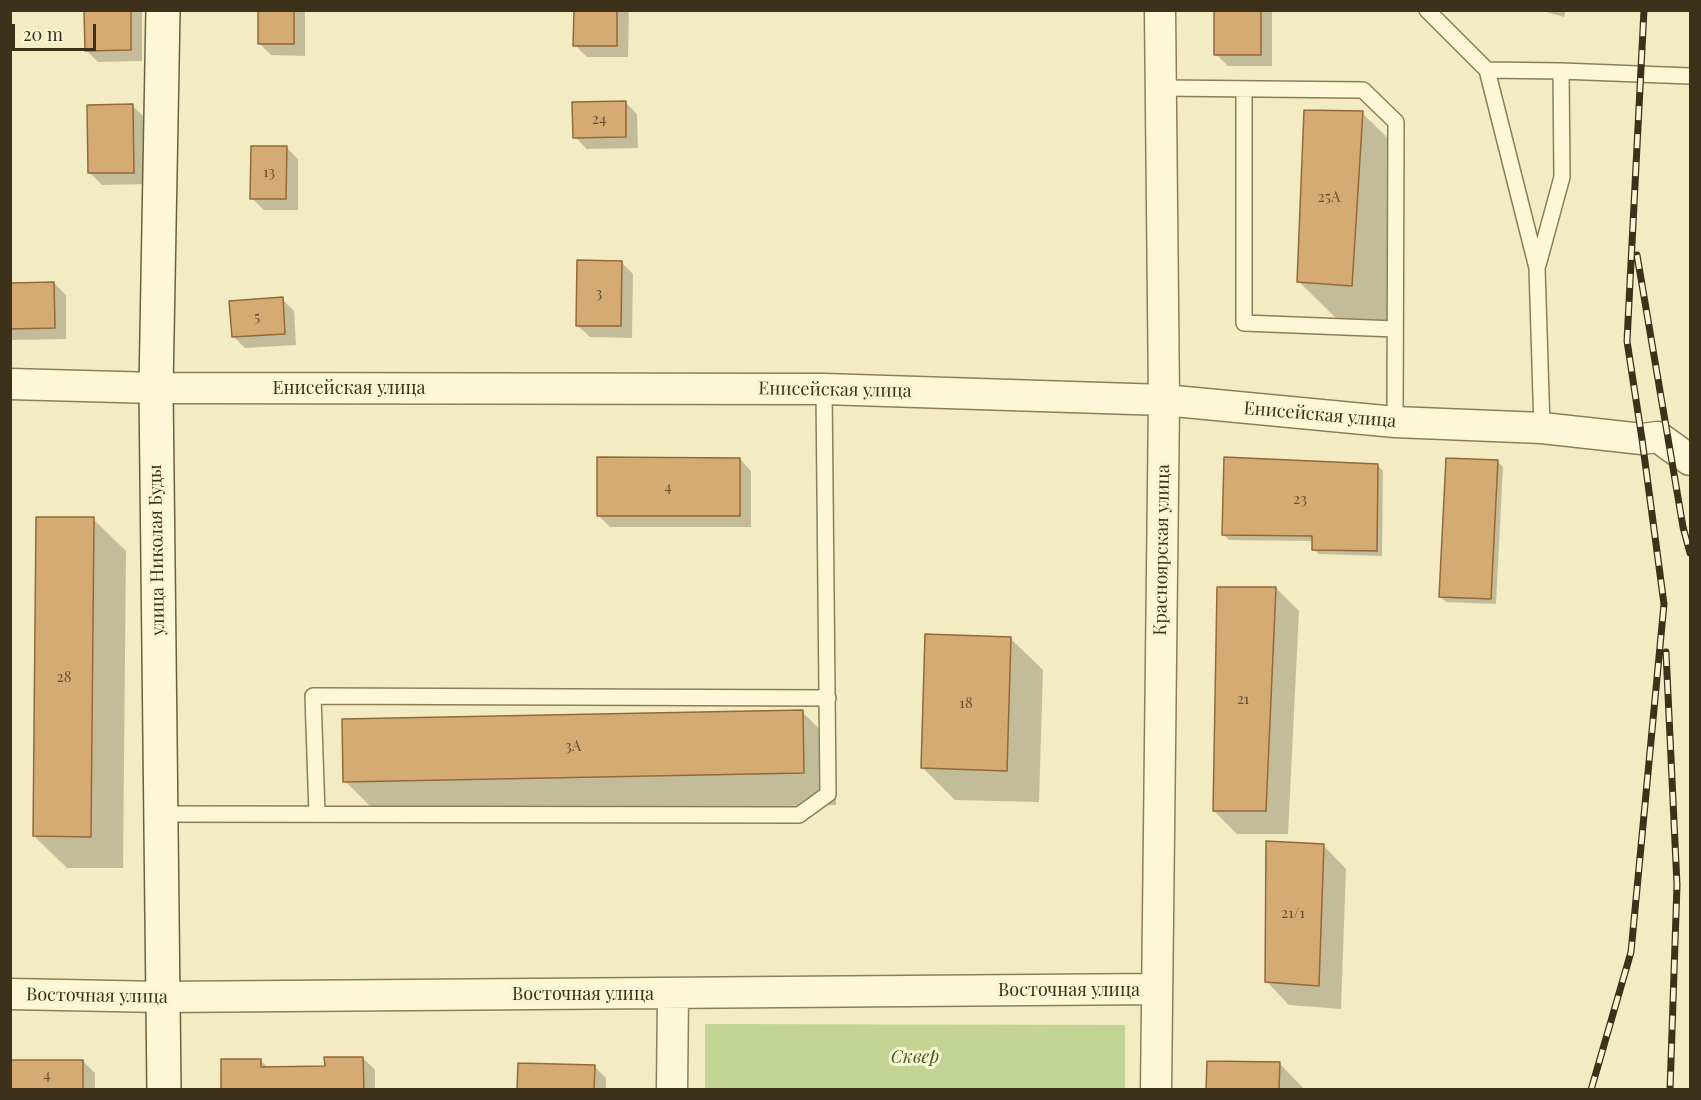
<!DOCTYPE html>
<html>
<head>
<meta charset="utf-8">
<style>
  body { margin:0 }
  #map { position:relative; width:1701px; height:1100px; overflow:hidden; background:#f3ecc2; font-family:"Playfair Display",serif }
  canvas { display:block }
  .frame { position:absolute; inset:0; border:12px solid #3d311c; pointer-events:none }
  .scale { position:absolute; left:12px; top:24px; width:84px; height:27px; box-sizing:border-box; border:3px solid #3d311c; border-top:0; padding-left:8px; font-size:18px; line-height:21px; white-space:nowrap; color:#3d311c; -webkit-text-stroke:4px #f9f4d2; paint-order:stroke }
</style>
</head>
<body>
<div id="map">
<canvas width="1701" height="1100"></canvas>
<div class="frame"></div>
<div class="scale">20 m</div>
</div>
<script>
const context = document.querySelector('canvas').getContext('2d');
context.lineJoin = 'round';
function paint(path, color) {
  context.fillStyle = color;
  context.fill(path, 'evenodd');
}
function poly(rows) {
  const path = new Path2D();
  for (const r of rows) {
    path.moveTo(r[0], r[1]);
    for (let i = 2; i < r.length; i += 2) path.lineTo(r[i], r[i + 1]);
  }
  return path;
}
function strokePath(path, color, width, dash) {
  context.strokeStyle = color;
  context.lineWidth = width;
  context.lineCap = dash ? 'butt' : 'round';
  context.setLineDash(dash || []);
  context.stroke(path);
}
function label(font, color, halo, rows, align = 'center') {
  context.font = font + ' "Playfair Display",serif';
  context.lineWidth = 6;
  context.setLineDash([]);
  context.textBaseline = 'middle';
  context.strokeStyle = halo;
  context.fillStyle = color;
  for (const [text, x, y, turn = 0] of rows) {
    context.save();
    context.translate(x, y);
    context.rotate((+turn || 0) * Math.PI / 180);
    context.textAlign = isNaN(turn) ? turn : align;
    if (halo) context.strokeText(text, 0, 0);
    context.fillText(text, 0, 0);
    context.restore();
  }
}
const green = poly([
  [705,1024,1125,1025,1125,1089,705,1089]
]);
const shadow = poly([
  [86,10,142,10,142,61,98,62,86,50],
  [260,10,305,10,305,56,271,55,259,43],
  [575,10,629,10,628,57,587,57,575,45],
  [1215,10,1272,10,1272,66,1228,66,1216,54],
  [1539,10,1566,10,1564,17],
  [625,102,637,114,638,148,587,149,575,137],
  [133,106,145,118,146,184,102,185,90,173],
  [1362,113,1404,154,1393,327,1341,323,1299,282],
  [286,147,298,159,298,210,264,210,252,198],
  [621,262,633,274,632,338,590,337,578,326],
  [54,283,66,295,66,339,10,340,10,284],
  [282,299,294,311,296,345,245,348,233,336],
  [740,459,751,471,751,527,610,527,598,515],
  [1498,462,1503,467,1496,604,1446,602,1440,596],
  [1377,465,1383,471,1382,556,1319,554,1313,549,1313,541,1229,540,1223,534],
  [93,519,126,551,123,868,67,868,34,836],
  [1276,588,1299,611,1288,834,1237,834,1214,811],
  [1010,638,1043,670,1039,802,955,800,923,768],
  [802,712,835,744,836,805,377,813,345,781],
  [1323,845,1346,869,1341,1009,1289,1005,1266,981],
  [363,1058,375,1070,375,1090,223,1090,260,1060,268,1068,326,1068],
  [83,1061,95,1073,95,1090,10,1090],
  [1279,1063,1305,1090,1208,1090],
  [594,1066,606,1078,606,1090,519,1090]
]);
const building = poly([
  [84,10,131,10,131,50,85,51,84,10],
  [258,10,294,10,294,44,258,44,258,10],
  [574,10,617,10,617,46,573,46,574,10],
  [1214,10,1261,10,1261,55,1214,55,1214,10],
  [626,101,626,137,573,138,572,102,626,101],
  [133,104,134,173,88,173,87,105,133,104],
  [1304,110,1363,111,1352,286,1297,282,1304,110],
  [251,146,287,146,286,199,250,199,251,146],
  [577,260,622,261,621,326,576,326,577,260],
  [54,282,55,328,10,329,10,283,54,282],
  [283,297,285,334,232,337,229,301,283,297],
  [597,457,740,458,740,516,597,516,597,457],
  [1224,457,1378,464,1377,551,1312,550,1312,536,1222,535,1224,457],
  [1446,458,1498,460,1491,599,1439,597,1446,458],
  [36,517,94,517,91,837,33,836,36,517],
  [1217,587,1276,587,1266,811,1213,811,1217,587],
  [925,634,1011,637,1007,771,921,768,925,634],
  [803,710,804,773,343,782,342,719,803,710],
  [1266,841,1324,844,1319,986,1265,982,1266,841],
  [324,1057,363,1057,364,1090,221,1090,221,1059,261,1059,261,1067,325,1066,324,1057],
  [10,1060,83,1060,83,1090,10,1090,10,1060],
  [1207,1061,1280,1062,1279,1090,1206,1090,1207,1061],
  [518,1063,595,1065,594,1090,517,1090,518,1063]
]);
const lane = poly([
  [1427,10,1487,70,1537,268,1542,428],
  [1487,70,1561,71,1690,76],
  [1160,88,1363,90,1396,122,1395,422],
  [1244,89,1244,323,1395,329],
  [1538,265,1562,177,1561,71],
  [160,814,799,815,828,794,824,389],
  [317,814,313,696,828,698]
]);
const street = poly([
  [10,384,156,388,824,389,1164,400,1395,422,1542,428,1642,439,1658,437,1690,460],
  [10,994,162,997,1156,989],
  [672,1090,673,993],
  [1156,1090,1164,400,1160,10]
]);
const secondary = poly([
  [163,10,156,388,164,1090]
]);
const rail = poly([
  [1637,255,1683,527,1690,553],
  [1666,652,1677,885,1670,1090],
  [1591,1090,1631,952,1664,604,1642,439,1627,341,1644,10]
]);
const numberNames = [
  ["24",599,119],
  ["13",269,172],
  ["25А",1329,197],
  ["3",599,293],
  ["5",257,317],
  ["4",668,487],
  ["23",1300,499],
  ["28",64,677],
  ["21",1243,699],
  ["18",966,703],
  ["3А",573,746],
  ["21/1",1293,913],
  ["4",47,1075]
];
const streetNames = [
  ["Енисейская улица",349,388],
  ["Енисейская улица",835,390,1],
  ["Енисейская улица",1320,415,5],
  ["улица Николая Буды",157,550,-91],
  ["Красноярская улица",1162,550,-89],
  ["Восточная улица",1069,990],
  ["Восточная улица",583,994],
  ["Восточная улица",97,996,1]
];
const parkNames = [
  ["Сквер",915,1057]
];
paint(green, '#c2d394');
paint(shadow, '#0003');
paint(building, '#d5ab73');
strokePath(building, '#916a39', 1.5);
strokePath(lane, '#8f7d57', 18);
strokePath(street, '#8f7d57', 33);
strokePath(secondary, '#715e3a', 36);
strokePath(lane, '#fcf7d6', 15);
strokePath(street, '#fcf7d6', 30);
strokePath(secondary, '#fcf7d6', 33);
strokePath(rail, '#3d311c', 7);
strokePath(rail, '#f9f4d2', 4.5, [14]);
label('15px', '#635032', null, numberNames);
label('18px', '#3d311c', '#f9f4d2', streetNames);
label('italic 18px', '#445c21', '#f9f4d2', parkNames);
</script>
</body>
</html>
